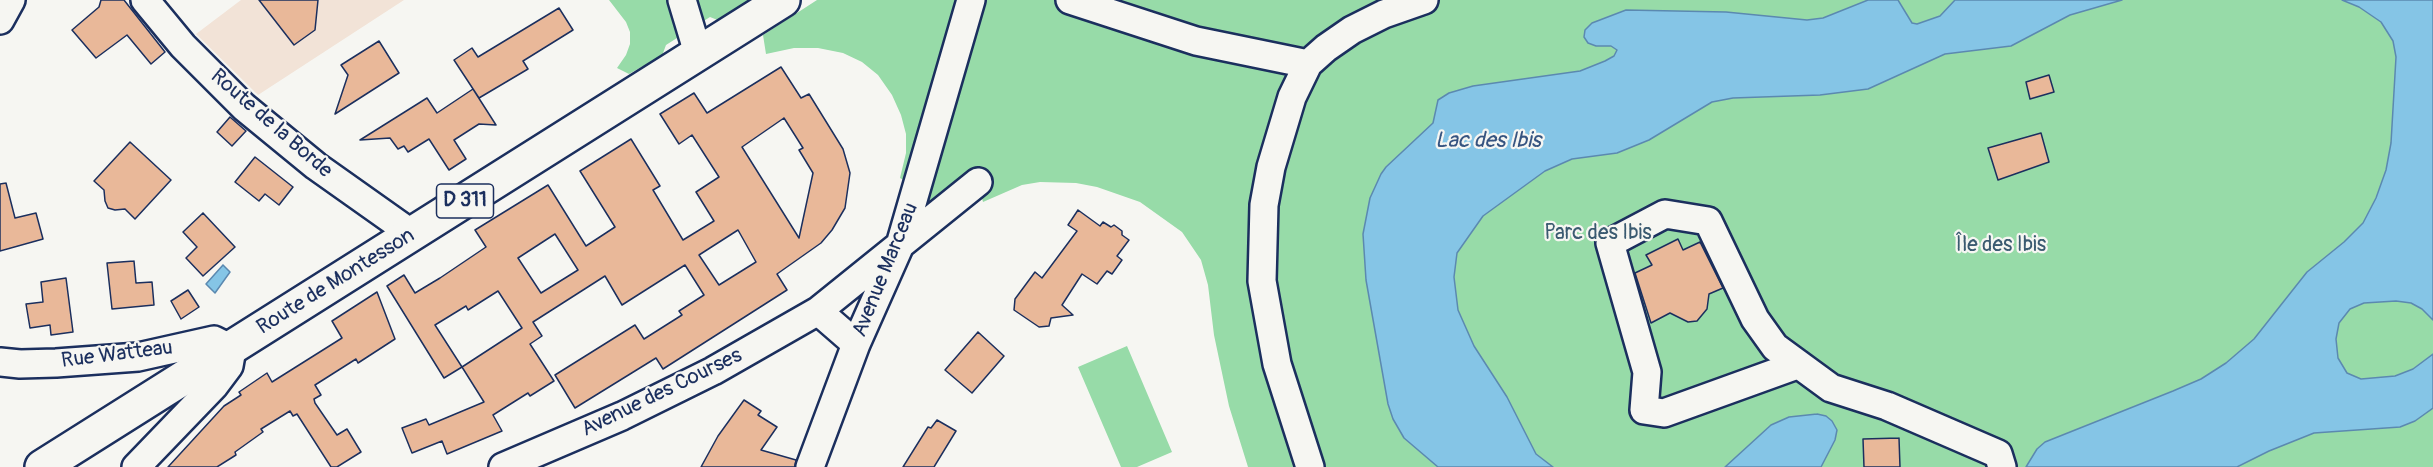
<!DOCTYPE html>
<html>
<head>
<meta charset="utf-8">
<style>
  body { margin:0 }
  canvas { display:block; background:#f6f6f2 }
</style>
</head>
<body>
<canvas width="2433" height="467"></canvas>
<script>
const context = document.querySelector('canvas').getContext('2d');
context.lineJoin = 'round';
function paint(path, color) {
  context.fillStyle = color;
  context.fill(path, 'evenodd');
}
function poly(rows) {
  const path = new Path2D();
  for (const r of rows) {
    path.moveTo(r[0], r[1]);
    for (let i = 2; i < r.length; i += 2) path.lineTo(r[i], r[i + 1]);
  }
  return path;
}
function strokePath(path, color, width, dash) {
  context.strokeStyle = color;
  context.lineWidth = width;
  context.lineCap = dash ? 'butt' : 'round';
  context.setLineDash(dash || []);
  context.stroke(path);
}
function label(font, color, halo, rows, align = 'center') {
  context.font = font + ' Pangolin,sans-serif';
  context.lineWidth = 4.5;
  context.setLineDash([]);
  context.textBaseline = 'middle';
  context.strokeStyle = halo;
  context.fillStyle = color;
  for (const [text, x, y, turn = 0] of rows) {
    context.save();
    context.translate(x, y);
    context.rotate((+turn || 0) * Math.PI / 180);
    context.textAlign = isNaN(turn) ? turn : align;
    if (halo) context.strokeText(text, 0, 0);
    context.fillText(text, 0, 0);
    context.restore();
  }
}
const built = poly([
  [241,0,404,0,258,95,196,34]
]);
const green = poly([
  [609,0,763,0,725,23,710,17,666,45,659,64,647,73,643,66,629,74,617,68,626,55,630,44,630,32,626,22],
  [817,0,2433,0,2433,467,1248,467,1229,406,1214,335,1208,285,1201,260,1182,232,1140,202,1097,187,1076,183,1040,182,1022,185,983,202,978,183,939,212,918,188,900,178,906,153,906,134,901,115,892,95,878,75,862,62,843,53,818,48,794,48,766,54,763,35],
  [1127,346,1172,452,1137,467,1121,467,1078,367]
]);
const water = poly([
  [1868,0,1898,0,1912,23,1917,24,1940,16,1955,0,2122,0,2070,15,2011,46,1945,54,1868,89,1820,95,1733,98,1712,102,1649,140,1617,153,1572,159,1545,171,1483,216,1457,253,1454,277,1458,310,1474,346,1507,397,1536,454,1553,467,1438,467,1404,438,1393,419,1388,404,1366,280,1363,234,1370,198,1381,174,1386,167,1433,123,1438,100,1449,93,1473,86,1580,71,1605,61,1614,56,1617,50,1611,46,1596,46,1588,43,1584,37,1585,30,1592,23,1626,10,1726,12,1807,20,1823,18,1868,0],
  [2342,0,2433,0,2433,320,2422,309,2411,303,2396,301,2364,303,2350,309,2339,323,2336,339,2338,358,2347,373,2361,379,2395,376,2413,369,2433,354,2433,408,2415,421,2400,427,2314,433,2269,451,2237,467,2026,467,2037,449,2045,442,2173,391,2201,379,2226,363,2254,339,2307,272,2344,242,2363,223,2376,198,2386,170,2391,143,2396,57,2393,41,2381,22,2359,7,2342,0],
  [223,265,230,272,215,293,206,284,223,265],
  [1817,414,1826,416,1832,421,1837,430,1835,440,1821,467,1725,467,1771,425,1789,417,1817,414]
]);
const building = poly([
  [101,0,124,0,165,52,151,64,127,35,96,58,72,30,99,7,101,0],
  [259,0,318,0,315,30,294,45,259,0],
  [559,8,573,30,523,61,528,69,479,98,454,60,472,48,478,57,559,8],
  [379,41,399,73,335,114,348,75,341,65,379,41],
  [781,67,801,98,809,94,843,149,850,173,845,208,832,230,821,243,777,274,787,290,663,369,656,358,575,408,555,375,635,325,644,339,682,315,679,311,704,295,685,265,622,305,605,276,533,322,542,336,530,344,554,381,530,396,528,393,493,415,502,431,447,454,442,441,412,453,402,428,426,419,429,425,484,402,462,367,444,378,387,286,404,275,415,293,440,278,486,247,475,230,548,185,586,246,615,227,580,171,631,139,660,186,653,190,683,240,714,221,696,192,719,177,692,135,679,144,660,114,694,93,707,113,781,67],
  [784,118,803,148,799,150,813,173,799,238,742,147,784,118],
  [738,230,756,262,719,285,699,255,738,230],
  [555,234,578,270,541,293,518,258,555,234],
  [498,291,522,328,462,367,435,325,466,306,468,310,498,291],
  [2049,75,2054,92,2030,99,2026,82,2049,75],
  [473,89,496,125,479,124,454,140,466,159,449,170,429,139,408,152,404,146,398,149,390,138,360,140,427,98,437,113,473,89],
  [230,117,246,131,232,146,217,132,230,117],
  [2041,133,2049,162,1998,180,1988,148,2041,133],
  [130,142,171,180,135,219,125,209,115,210,108,208,105,201,104,190,94,181,130,142],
  [255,157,293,187,279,205,265,194,259,201,235,182,255,157],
  [6,183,15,218,36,213,43,239,0,251,0,184,6,183],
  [1078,210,1100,226,1103,222,1111,227,1114,225,1122,231,1122,235,1129,240,1117,256,1122,260,1112,274,1107,271,1097,284,1082,274,1062,305,1073,315,1051,318,1049,326,1039,327,1014,310,1015,299,1035,272,1042,278,1077,231,1068,225,1078,210],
  [203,213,235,247,203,276,186,258,197,247,183,232,203,213],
  [1678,239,1683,250,1700,242,1723,288,1709,294,1707,309,1697,321,1688,322,1670,313,1651,323,1635,273,1652,265,1646,255,1678,239],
  [134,261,136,283,152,282,154,305,112,309,107,263,134,261],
  [66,278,73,332,51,335,50,325,30,328,26,304,43,302,41,282,66,278],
  [188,290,199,307,181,319,171,301,188,290],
  [377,292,395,339,358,363,356,359,315,385,321,395,314,399,315,403,337,435,347,429,361,452,337,467,331,467,297,414,293,416,290,411,261,429,263,432,235,452,236,455,217,467,168,467,224,406,241,395,239,392,267,373,272,382,342,338,332,321,377,292],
  [978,332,1004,356,972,393,945,370,978,332],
  [744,400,761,411,758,415,777,427,761,450,796,460,795,467,701,467,718,436,744,400],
  [937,420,956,431,934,467,903,467,928,427,931,428,937,420],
  [1899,438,1900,467,1864,467,1863,439,1899,438]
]);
const minor = poly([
  [145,0,183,46,244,107,316,166,412,234],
  [682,0,698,53],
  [1070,0,1196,41,1308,64],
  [0,20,11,0],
  [818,311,856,344],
  [0,362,20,364,56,363,138,357,214,340,232,349,229,366,214,386,136,467],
  [1797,365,1664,413,1644,410,1647,372,1610,243,1665,214,1708,221,1755,319,1775,347,1831,388,1887,406,1998,454,2002,467],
  [503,467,622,416,713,371,818,311,978,182],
  [810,467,856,344,900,245,971,0],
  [1310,467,1277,364,1262,281,1264,205,1271,167,1292,97,1308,64,1326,48,1352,30,1384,14,1424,0]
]);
const major = poly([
  [42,467,783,0]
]);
const shields = [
  [465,201,57]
];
const shieldNames = [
  ["D 311",465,201]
];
const streetNames = [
  ["Route de la Borde",271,124,41],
  ["Avenue Marceau",886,270,-68],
  ["Route de Montesson",336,282,-32],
  ["Rue Watteau",117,355,-7],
  ["Avenue des Courses",662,393,-26]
];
const parkNames = [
  ["Parc des Ibis",1598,234],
  ["Île des Ibis",2001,246]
];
const waterNames = [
  ["Lac des Ibis",1488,141]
];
paint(built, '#f2e3d7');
paint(green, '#97dba8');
paint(water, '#85c5e6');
strokePath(water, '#5b89b0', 1.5);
paint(building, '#e9b899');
strokePath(building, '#1b2f5e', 1.5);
strokePath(minor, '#1b2f5e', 32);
strokePath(major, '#1b2f5e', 38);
strokePath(minor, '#f6f6f2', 27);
strokePath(major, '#f6f6f2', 33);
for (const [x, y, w] of shields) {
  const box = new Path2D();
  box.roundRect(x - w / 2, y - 17, w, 34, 4.5);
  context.fillStyle = '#f6f6f2';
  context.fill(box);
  strokePath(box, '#1b2f5e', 1.5);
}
label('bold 20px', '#1b2f5e', null, shieldNames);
label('21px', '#1b2f5e', '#f6f6f2', streetNames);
label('21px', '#3a5a70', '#f6f6f2', parkNames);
label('italic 22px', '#365480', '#f6f6f2', waterNames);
</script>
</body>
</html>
